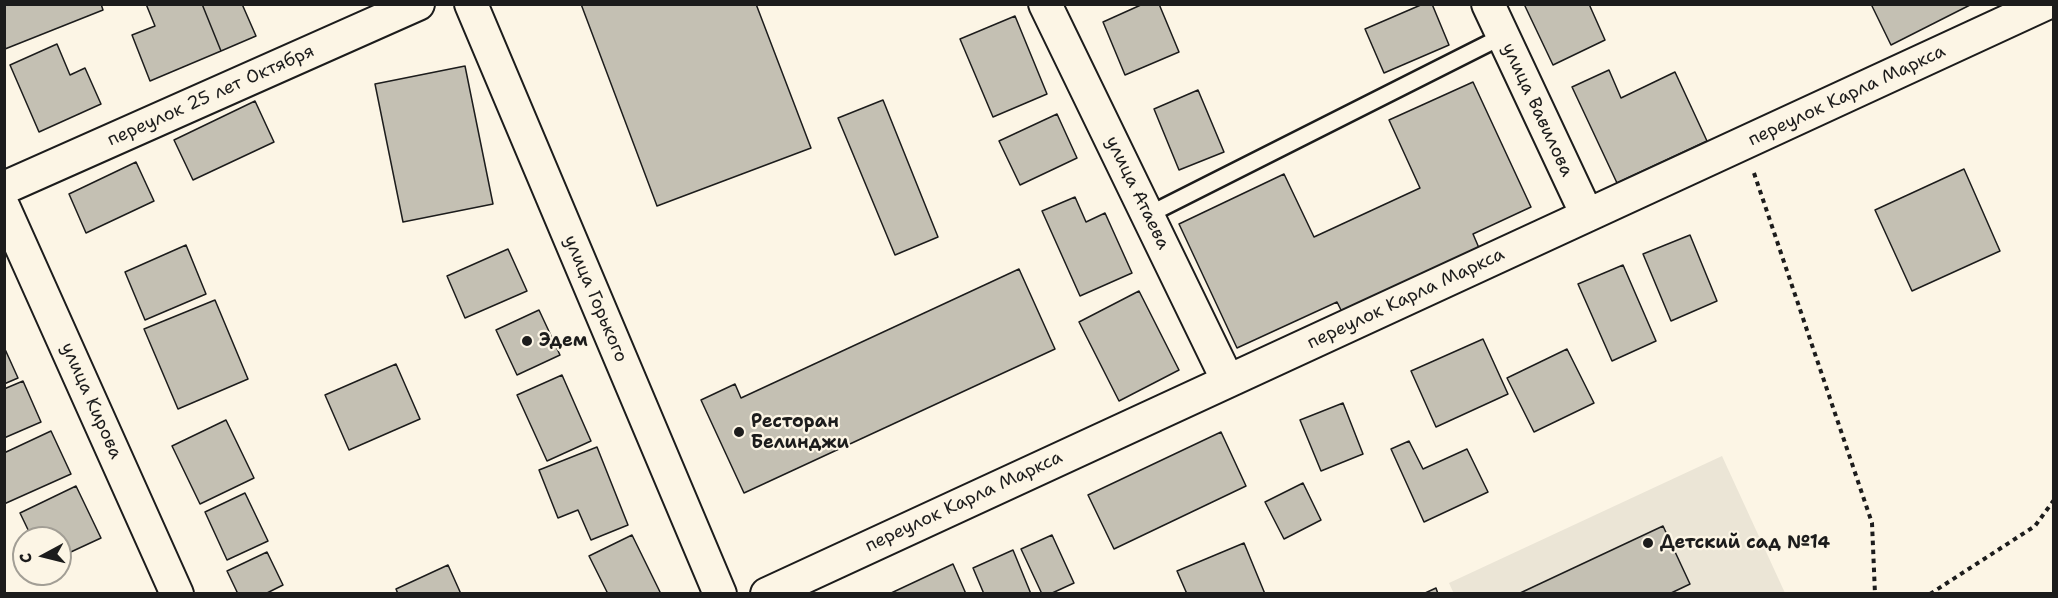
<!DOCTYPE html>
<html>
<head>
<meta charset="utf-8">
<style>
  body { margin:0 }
  #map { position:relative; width:2058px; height:598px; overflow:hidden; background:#fcf5e5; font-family:"Shantell Sans",sans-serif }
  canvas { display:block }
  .frame { position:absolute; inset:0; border:6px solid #1c1c1c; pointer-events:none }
  .north { position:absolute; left:12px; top:526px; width:60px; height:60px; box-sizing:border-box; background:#fcf5e5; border:2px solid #a29e95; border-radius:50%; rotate:263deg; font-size:16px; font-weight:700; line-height:24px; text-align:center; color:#1c1c1c }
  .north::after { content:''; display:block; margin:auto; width:21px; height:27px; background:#1c1c1c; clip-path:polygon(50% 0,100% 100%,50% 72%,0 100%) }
</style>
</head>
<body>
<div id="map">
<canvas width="2058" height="598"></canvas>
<div class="frame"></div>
<div class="north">С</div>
</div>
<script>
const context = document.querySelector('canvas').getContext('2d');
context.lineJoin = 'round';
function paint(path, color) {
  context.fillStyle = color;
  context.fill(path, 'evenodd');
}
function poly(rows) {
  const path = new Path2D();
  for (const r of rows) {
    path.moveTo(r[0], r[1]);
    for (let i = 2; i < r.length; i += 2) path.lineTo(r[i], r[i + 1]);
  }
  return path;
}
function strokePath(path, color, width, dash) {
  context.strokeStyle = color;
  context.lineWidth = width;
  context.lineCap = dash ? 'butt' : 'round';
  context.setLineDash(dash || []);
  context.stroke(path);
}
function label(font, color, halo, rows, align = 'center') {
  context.font = font + ' "Shantell Sans",sans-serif';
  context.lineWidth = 4.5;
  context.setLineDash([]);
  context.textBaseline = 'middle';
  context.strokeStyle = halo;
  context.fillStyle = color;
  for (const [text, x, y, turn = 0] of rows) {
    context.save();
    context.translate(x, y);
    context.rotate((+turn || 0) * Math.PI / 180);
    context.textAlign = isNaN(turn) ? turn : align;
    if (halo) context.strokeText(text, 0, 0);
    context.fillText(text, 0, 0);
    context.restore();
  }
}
const built = poly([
  [1722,456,1785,593,1454,594,1449,583]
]);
const building = poly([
  [101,4,103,10,5,49,4,5,101,4],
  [146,4,202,4,221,51,150,81,132,35,155,26,146,4],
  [202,4,242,4,256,36,221,51,202,4],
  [581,4,756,4,811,148,657,206,581,4],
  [1143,4,1159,4,1179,52,1125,75,1103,22,1143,4],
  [1423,4,1432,4,1449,45,1384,73,1365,29,1423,4],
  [1524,4,1589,4,1605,40,1553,65,1524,4],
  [1871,4,1972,4,1891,45,1871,4],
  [1015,16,1047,94,993,117,960,39,1015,16],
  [57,44,70,75,85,68,101,104,39,132,10,65,57,44],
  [465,66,493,204,403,222,375,84,465,66],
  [1609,70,1621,98,1675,72,1707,141,1617,183,1572,87,1609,70],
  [1473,82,1531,207,1473,234,1479,248,1342,312,1337,302,1237,348,1179,224,1284,174,1314,237,1420,188,1389,120,1473,82],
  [1198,90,1224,152,1179,170,1154,109,1198,90],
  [883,100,938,237,895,255,838,118,883,100],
  [255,101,274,142,193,180,174,140,255,101],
  [1057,114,1077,158,1020,185,999,141,1057,114],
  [136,162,154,201,86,233,69,194,136,162],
  [1964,169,2000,251,1912,291,1875,210,1964,169],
  [1075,197,1086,222,1105,213,1132,273,1080,296,1042,211,1075,197],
  [1690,235,1717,301,1671,321,1643,254,1690,235],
  [186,245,206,294,145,320,125,272,186,245],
  [508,249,527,291,465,318,447,276,508,249],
  [1623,265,1656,341,1612,361,1578,284,1623,265],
  [1019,269,1055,349,744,493,701,400,735,384,741,398,1019,269],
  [1139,291,1179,370,1119,401,1079,322,1139,291],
  [215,300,248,379,178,409,144,329,215,300],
  [539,310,560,355,517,375,496,330,539,310],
  [1483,339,1508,394,1436,427,1411,371,1483,339],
  [4,347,18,378,4,384,4,347],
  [1567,349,1594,403,1534,432,1507,378,1567,349],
  [396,364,420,419,349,450,325,395,396,364],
  [562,375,591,441,547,461,517,395,562,375],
  [23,381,41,422,4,438,4,389,23,381],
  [1343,403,1363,454,1321,471,1300,420,1343,403],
  [226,420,254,478,200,504,172,446,226,420],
  [51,431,71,474,4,504,4,453,51,431],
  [1221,432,1246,486,1114,549,1088,495,1221,432],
  [1409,441,1423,469,1467,449,1488,492,1424,522,1391,449,1409,441],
  [597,447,628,525,591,540,578,510,558,518,539,470,597,447],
  [1303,483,1321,520,1284,539,1265,502,1303,483],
  [76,486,101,538,60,557,60,538,32,538,20,513,76,486],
  [245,493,268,541,227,560,205,512,245,493],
  [1663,526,1690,584,1669,594,1518,594,1663,526],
  [632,535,661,594,608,594,589,556,632,535],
  [1052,535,1074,583,1050,594,1042,594,1021,549,1052,535],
  [1244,543,1265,594,1187,594,1177,571,1244,543],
  [1013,550,1031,594,984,594,973,568,1013,550],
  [267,552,283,585,265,594,238,594,227,571,267,552],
  [953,564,966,594,889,594,953,564],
  [448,565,461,594,398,594,396,589,448,565],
  [1436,588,1438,594,1423,594,1436,588]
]);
const path = poly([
  [1754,173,1872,523,1875,594],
  [1930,594,2035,526,2054,500]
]);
const service = poly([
  [1148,215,1503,36]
]);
const minor = poly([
  [471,4,720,594],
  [1045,4,1228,381],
  [1488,4,1587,215],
  [4,188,418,4],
  [4,208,177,594],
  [767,594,2045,4]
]);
const markers = [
  [527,341,6,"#1c1c1c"],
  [739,432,6,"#1c1c1c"],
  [1648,543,6,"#1c1c1c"]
];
const streetNames = [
  ["переулок 25 лет Октября",211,96,-24],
  ["переулок Карла Маркса",1847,96,-25],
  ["улица Вавилова",1537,110,65],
  ["улица Атаева",1137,193,64],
  ["улица Горького",595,299,67],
  ["переулок Карла Маркса",1406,299,-25],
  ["улица Кирова",91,401,66],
  ["переулок Карла Маркса",964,502,-25]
];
const poiNames = [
  ["Эдем",539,341],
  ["Ресторан",751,422],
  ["Белинджи",751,443],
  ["Детский сад №14",1660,543]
];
paint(built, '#ebe5d6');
paint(building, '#c4c0b3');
strokePath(building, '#1c1c1c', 1.5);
strokePath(service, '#1c1c1c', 20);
strokePath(minor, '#1c1c1c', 36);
strokePath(path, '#1c1c1c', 4, [4.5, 4.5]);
strokePath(service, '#fcf5e5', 15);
strokePath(minor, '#fcf5e5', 32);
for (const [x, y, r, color] of markers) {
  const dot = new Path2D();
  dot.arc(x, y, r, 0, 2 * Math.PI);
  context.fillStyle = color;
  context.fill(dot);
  strokePath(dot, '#fcf5e5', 2);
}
label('18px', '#1c1c1c', '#fcf5e5', streetNames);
label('bold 18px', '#1c1c1c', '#fcf5e5', poiNames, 'left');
</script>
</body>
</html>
